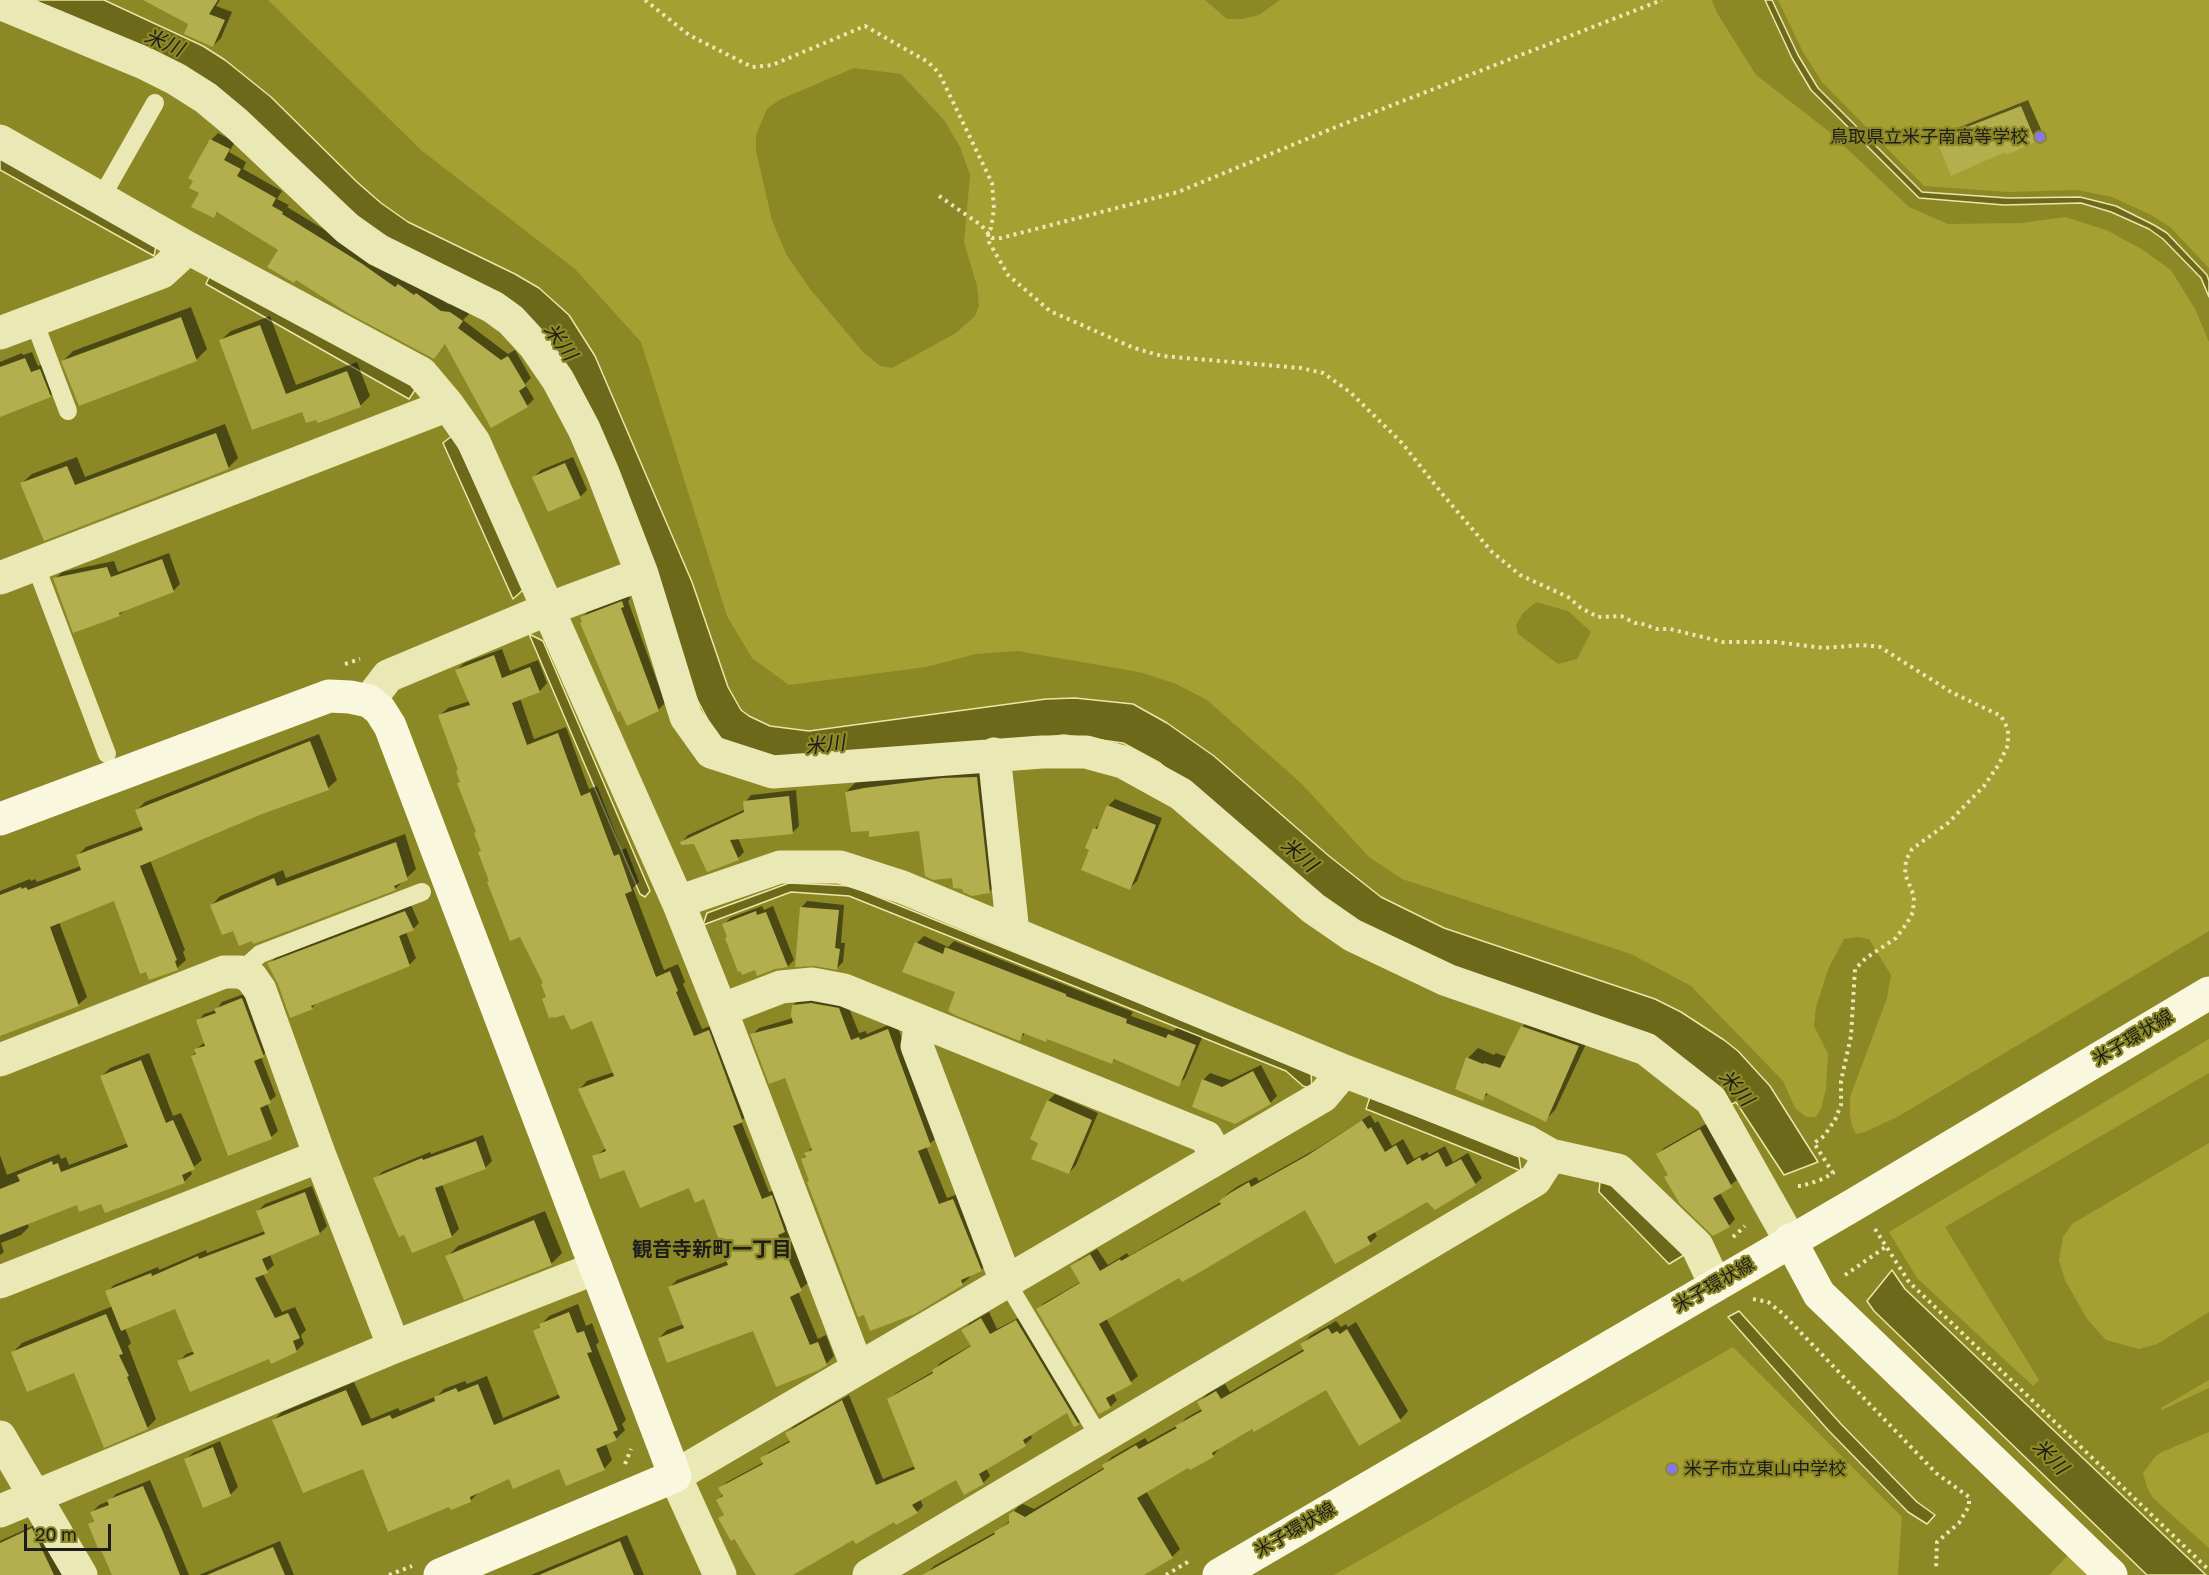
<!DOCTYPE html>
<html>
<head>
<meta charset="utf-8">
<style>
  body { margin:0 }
  #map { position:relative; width:2209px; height:1575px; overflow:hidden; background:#8c8825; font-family:"Golos Text",sans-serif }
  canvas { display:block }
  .scale { position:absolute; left:24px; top:1524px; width:87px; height:27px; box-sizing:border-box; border:3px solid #1d1d1d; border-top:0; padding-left:8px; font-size:18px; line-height:21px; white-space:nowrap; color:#1d1d1d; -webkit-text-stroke:4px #8c8825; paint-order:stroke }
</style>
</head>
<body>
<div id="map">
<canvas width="2209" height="1575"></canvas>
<div class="scale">20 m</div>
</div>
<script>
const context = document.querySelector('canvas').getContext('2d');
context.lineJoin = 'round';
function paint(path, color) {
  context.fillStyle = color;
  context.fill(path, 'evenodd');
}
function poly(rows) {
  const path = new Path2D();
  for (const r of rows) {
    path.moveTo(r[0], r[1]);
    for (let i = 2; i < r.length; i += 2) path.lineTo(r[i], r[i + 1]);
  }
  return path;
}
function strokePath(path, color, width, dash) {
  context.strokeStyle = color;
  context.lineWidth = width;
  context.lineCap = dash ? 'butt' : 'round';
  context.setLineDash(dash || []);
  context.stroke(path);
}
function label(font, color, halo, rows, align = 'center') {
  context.font = font + ' "Golos Text","Noto Sans JP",sans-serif';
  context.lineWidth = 4.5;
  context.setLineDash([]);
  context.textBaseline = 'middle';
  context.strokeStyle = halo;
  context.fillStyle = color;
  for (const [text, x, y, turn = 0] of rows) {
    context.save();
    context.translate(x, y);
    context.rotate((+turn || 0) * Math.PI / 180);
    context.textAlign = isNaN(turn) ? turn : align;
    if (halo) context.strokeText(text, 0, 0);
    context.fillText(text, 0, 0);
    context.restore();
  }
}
const green = poly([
  [268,0,1205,0,1227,19,1242,19,1259,15,1280,0,1712,0,1717,13,1756,75,1827,130,1909,207,1948,224,2022,223,2065,217,2106,230,2140,248,2171,270,2195,309,2209,342,2209,931,1899,1116,1865,1132,1856,1134,1852,1126,1850,1115,1850,1097,1887,998,1891,975,1869,939,1857,937,1844,939,1829,967,1816,1007,1814,1026,1828,1054,1826,1089,1821,1108,1816,1117,1806,1117,1795,1108,1783,1081,1691,986,1631,954,1402,879,1369,857,1302,784,1207,700,1174,683,1139,672,1018,651,976,654,926,667,789,685,752,658,727,616,641,342,575,269,421,150],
  [854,68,901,74,944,120,960,147,970,175,964,242,977,286,979,306,975,316,956,333,892,368,880,366,863,352,810,289,786,254,772,220,756,151,756,135,767,109,779,100],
  [1536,602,1568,611,1591,632,1577,659,1558,664,1518,634,1516,625,1523,613],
  [1778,0,2209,0,2209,268,2170,227,2151,215,2112,197,2077,190,2008,192,1924,186,1822,82,1803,52],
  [2209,1039,2209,1073,1945,1227,2039,1380,2033,1386,1917,1278,1889,1232],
  [2209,1143,2209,1312,2157,1344,2139,1349,2106,1340,2087,1319,2065,1280,2059,1260,2063,1237,2072,1224],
  [1733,1347,1902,1517,1898,1575,1334,1575],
  [2209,1380,2209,1388,2162,1410,2161,1408],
  [2209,1432,2209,1548,2153,1498,2147,1487,2143,1473,2155,1457,2162,1452],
  [2071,1552,2096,1575,2049,1575]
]);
const water = poly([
  [19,0,104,0,203,46,225,60,271,97,357,182,381,203,408,222,515,274,539,288,569,315,595,356,692,582,728,687,741,710,749,716,770,726,809,731,1046,699,1075,698,1133,704,1167,723,1214,756,1329,856,1381,897,1444,928,1655,999,1681,1012,1724,1040,1738,1051,1770,1086,1818,1162,1784,1175,1736,1102,1732,1104,1380,940,1292,876,1160,763,1123,743,1064,735,797,766,723,741,708,720,692,690,559,363,375,239,302,174,19,0],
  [1765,0,1772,0,1798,55,1818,88,1922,192,2008,198,2080,197,2116,206,2154,225,2167,233,2207,275,2209,281,2209,297,2201,278,2163,239,2149,229,2111,212,2081,203,2004,205,1919,198,1811,90,1792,58,1765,0],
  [0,154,157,241,154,256,0,170,0,154],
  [210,275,417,387,409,399,206,284,210,275],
  [453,435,524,589,513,599,443,443,453,435],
  [529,634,543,641,650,891,645,897,640,894,529,634],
  [789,883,851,886,1311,1072,1312,1089,1303,1086,1286,1071,849,896,791,892,703,925,707,913,789,883],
  [1370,1097,1519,1157,1521,1171,1366,1109,1370,1097],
  [1600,1182,1613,1186,1684,1255,1669,1264,1599,1192,1600,1182],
  [1892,1270,1905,1289,2206,1575,2147,1575,1874,1311,1867,1301,1892,1270],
  [1739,1311,1841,1424,1917,1502,1935,1515,1927,1524,1908,1512,1828,1430,1728,1317,1739,1311]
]);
const shadow = poly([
  [147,0,220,0,216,6,232,12,221,38,213,46,190,23],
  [2028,100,2043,134,2036,141,2006,153,2005,150,1938,140,1945,133],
  [218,133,235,142,229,152,246,162,243,169,282,191,277,199,289,205,287,207,368,256,402,281,405,278,424,287,448,304,458,305,469,314,463,320,508,354,515,350,531,378,525,384,534,399,527,406,446,343,434,357,280,250,219,211,214,216,195,180,190,177,211,140],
  [191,307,207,349,196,360,63,361,73,351],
  [270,316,296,385,357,362,370,396,360,406,302,410,221,340,231,331],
  [32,352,38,366,47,363,57,389,50,396,0,415,0,362,22,353,23,355],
  [225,424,238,458,228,468,45,539,22,483,32,474,77,457,85,477],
  [573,457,587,490,580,497,534,477,541,470],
  [169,553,180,584,173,591,126,609,119,615,55,579,62,572,114,561,118,572],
  [629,596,630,599,628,601,665,703,658,710,621,709,582,617,589,611],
  [502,649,510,671,538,660,547,683,540,691,520,698,534,739,566,727,589,789,597,786,622,850,626,848,639,882,633,888,664,970,678,964,685,982,683,984,702,1029,716,1024,750,1113,741,1121,769,1192,779,1189,792,1223,786,1229,809,1282,798,1291,818,1339,826,1335,834,1356,826,1364,776,1385,754,1329,659,1338,667,1330,684,1324,670,1287,677,1280,728,1261,705,1197,690,1186,625,1168,594,1157,606,1148,580,1089,587,1081,614,1072,593,1019,565,1013,544,999,547,995,544,983,479,853,482,850,478,831,458,783,461,781,460,769,440,715,448,708,470,701,457,670,464,663],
  [319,734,337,780,328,788,262,812,150,860,185,950,183,952,186,960,177,968,115,899,59,922,87,997,78,1005,0,1035,0,891,30,879,31,881,35,879,37,882,81,866,78,855,86,847,143,826,137,810,145,802],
  [987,767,999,882,989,892,954,876,920,829,870,830,846,792,856,782,875,778],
  [796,790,799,826,793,832,738,838,744,852,738,858,695,842,682,842,688,835,746,809,745,802,751,795],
  [1115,799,1162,818,1137,881,1130,888,1091,849,1095,829,1101,822,1108,806],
  [405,834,416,869,395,889,212,905,220,896,283,870,286,878],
  [807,901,844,905,841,943,845,943,843,962,837,968,801,908],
  [411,905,419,923,413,929,406,932,416,958,409,965,317,1002,312,1008,279,983,269,964,275,958],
  [762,906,764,910,773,906,794,960,788,966,756,969,728,936,724,925,730,918],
  [924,936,948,947,954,941,1133,1012,1131,1016,1173,1031,1177,1028,1202,1038,1185,1078,1178,1085,1116,1058,1112,1063,1048,1038,1026,1032,1020,1039,957,991,917,943],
  [249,992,270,1049,261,1057,276,1096,267,1103,278,1131,271,1137,192,1056,196,1052,195,1050,205,1042,198,1021,204,1014,216,1010,222,1002],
  [801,998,846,1001,859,1033,866,1031,867,1034,888,1025,897,1025,937,1138,926,1146,947,1198,961,1193,988,1262,981,1270,969,1275,970,1277,962,1284,810,1181,803,1159,812,1147,786,1076,752,1035,759,1028,793,1018,793,1005],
  [1532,1016,1586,1044,1555,1110,1545,1120,1489,1093,1482,1099,1468,1058,1478,1048,1494,1055,1496,1053,1507,1057,1522,1027],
  [149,1053,173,1116,181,1113,202,1160,190,1170,192,1174,184,1182,102,1202,78,1203,27,1223,29,1227,21,1235,1,1243,4,1252,0,1255,0,1155,7,1175,59,1154,61,1159,66,1157,69,1165,128,1143,102,1076,110,1068],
  [1261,1065,1277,1096,1270,1103,1235,1123,1203,1080,1210,1073,1230,1080],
  [1055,1094,1098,1113,1076,1165,1069,1173,1048,1101],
  [1370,1115,1375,1123,1378,1121,1392,1146,1403,1139,1414,1159,1427,1152,1429,1155,1445,1146,1453,1162,1468,1153,1482,1178,1475,1184,1427,1200,1374,1231,1377,1236,1370,1243,1336,1262,1306,1208,1179,1276,1106,1318,1138,1376,1131,1382,1113,1393,1117,1400,1110,1407,1038,1309,1044,1303,1081,1282,1072,1266,1079,1260,1097,1249,1108,1265,1127,1253,1129,1256,1221,1202,1227,1194,1238,1186,1256,1177,1259,1181,1316,1149],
  [1706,1124,1737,1180,1720,1193,1735,1219,1729,1226,1669,1174,1658,1154,1664,1148],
  [483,1135,492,1161,485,1168,442,1184,459,1229,452,1236,412,1251,405,1233,375,1179,382,1172,430,1152,431,1154],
  [312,1186,327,1226,320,1233,270,1255,274,1265,263,1274,282,1312,295,1307,306,1330,301,1335,304,1344,296,1351,269,1357,179,1362,186,1354,195,1351,176,1307,125,1328,131,1343,128,1346,156,1419,147,1428,75,1371,13,1352,22,1343,113,1306,107,1292,114,1285,158,1267,159,1270,206,1250,207,1253,265,1231,258,1211,265,1204],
  [545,1211,562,1253,551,1264,447,1257,458,1246],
  [578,1304,586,1326,592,1323,599,1342,596,1345,626,1420,622,1424,625,1430,616,1439,606,1444,612,1460,604,1469,560,1467,510,1477,479,1492,470,1501,450,1505,364,1467,274,1420,282,1412,354,1382,371,1419,398,1408,400,1411,437,1396,444,1389,465,1381,467,1384,487,1376,503,1418,560,1394,535,1331,549,1316],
  [989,1312,997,1329,1024,1315,1085,1417,1078,1423,1068,1411,1030,1434,1032,1438,1025,1444,986,1468,990,1476,983,1483,957,1478,920,1499,923,1506,917,1512,854,1538,793,1574,793,1575,757,1575,720,1518,725,1514,718,1500,723,1494,720,1488,727,1482,764,1462,762,1459,769,1452,791,1440,787,1433,794,1426,849,1395,883,1479,915,1466,889,1399,896,1393,934,1371,940,1363,972,1345,963,1330,970,1323],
  [1336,1321,1341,1327,1346,1324,1348,1327,1356,1322,1408,1411,1400,1420,1327,1388,1252,1427,1221,1446,1213,1456,1189,1466,1146,1491,1180,1549,1172,1557,1141,1575,926,1575,934,1566,999,1530,1011,1520,1011,1514,1019,1506,1023,1504,1034,1509,1048,1501,1105,1467,1104,1465,1112,1457,1145,1438,1148,1442,1180,1424,1186,1418,1202,1409,1199,1402,1207,1394,1225,1384,1230,1392,1304,1349,1302,1345,1310,1336],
  [220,1441,238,1487,231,1494,204,1506,185,1460,193,1453],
  [150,1480,189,1575,118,1575,90,1524,95,1519,92,1512,99,1505,109,1501,116,1494],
  [39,1523,64,1575,0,1575,0,1541],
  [627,1535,644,1575,531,1575],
  [280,1541,294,1575,199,1575]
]);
const building = poly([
  [143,0,218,0,209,14,225,20,213,47,184,34,188,24],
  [2021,106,2036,142,2006,155,2005,152,1951,176,1936,139],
  [210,139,230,149,224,160,241,169,237,176,276,198,272,206,283,212,282,214,361,263,395,287,398,284,414,295,416,293,441,311,450,312,463,321,458,328,501,360,508,356,526,386,519,391,528,407,491,428,445,344,434,359,348,313,296,280,294,283,267,267,278,250,217,212,214,218,191,207,199,193,189,188,193,181,188,178],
  [181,317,197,361,79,406,61,361],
  [260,325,286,394,347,371,361,407,318,423,316,420,306,423,302,412,252,430,219,340],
  [25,358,31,372,40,369,51,397,0,417,0,367],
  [216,433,229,469,44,541,20,483,67,466,75,485],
  [565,463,581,498,548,512,532,477],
  [162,559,174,592,119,613,120,616,73,633,53,578,107,567,111,577],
  [622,601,624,607,621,608,659,711,627,726,620,711,618,712,580,623,582,622,580,617],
  [494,655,502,678,530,667,540,692,512,703,527,745,558,733,581,796,590,792,614,856,619,854,632,891,625,894,656,977,670,971,678,991,676,992,694,1036,709,1030,743,1122,733,1126,762,1199,772,1195,785,1232,778,1235,802,1291,790,1297,810,1345,818,1342,827,1365,819,1370,776,1387,753,1331,667,1363,658,1338,684,1328,668,1287,728,1265,704,1199,695,1203,689,1188,640,1208,624,1170,600,1179,592,1156,606,1151,578,1089,614,1076,592,1021,571,1030,564,1015,554,1018,553,1017,549,1018,542,999,546,997,541,984,543,983,520,937,510,941,487,882,489,881,478,852,481,851,474,833,476,832,457,783,460,782,456,771,458,770,438,715,470,705,455,670],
  [310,741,329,790,262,814,140,866,177,960,175,961,178,970,149,980,146,972,140,974,114,901,50,927,79,1006,0,1036,0,895,21,887,22,889,26,887,28,890,81,870,76,855,143,830,135,810],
  [977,777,990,893,972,896,963,892,962,889,953,888,952,878,933,880,925,876,919,831,869,837,869,831,851,832,845,792,864,788,942,778],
  [789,796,793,834,730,840,739,860,707,872,694,844,681,845,680,842,744,812,743,801],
  [1107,805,1156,825,1130,890,1081,870,1089,850,1085,848,1093,828,1097,829],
  [396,842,408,880,394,886,396,890,259,942,253,944,252,941,239,946,233,931,222,935,210,905,274,878,277,886],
  [800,907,839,910,835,948,840,949,837,970,815,966,795,967],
  [405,911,414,930,399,936,410,966,311,1006,313,1009,290,1018,278,984,267,963],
  [756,911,757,915,766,912,788,967,775,969,757,976,755,970,742,975,740,971,738,972,725,938,727,937,722,924],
  [915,942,943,954,945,947,1066,994,1066,996,1127,1019,1126,1023,1166,1038,1168,1034,1196,1045,1179,1087,1114,1059,1112,1064,1047,1039,1046,1042,1023,1033,1020,1041,957,1016,948,1011,955,992,902,972],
  [242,998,264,1057,254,1061,271,1103,260,1108,272,1139,228,1156,191,1056,196,1054,194,1049,205,1046,196,1020,216,1013,214,1009],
  [811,1003,839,1008,851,1040,859,1037,860,1040,888,1029,931,1146,918,1151,939,1204,953,1199,982,1271,961,1280,963,1285,915,1314,870,1331,864,1315,858,1317,807,1182,809,1181,801,1159,806,1157,804,1153,812,1150,785,1078,769,1084,750,1034,793,1023,791,1015,792,1005],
  [1521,1026,1579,1046,1546,1122,1486,1093,1483,1101,1455,1089,1466,1057,1483,1064,1484,1063,1500,1068],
  [141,1060,166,1123,173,1120,195,1169,182,1175,185,1183,105,1213,101,1204,79,1212,77,1205,0,1235,0,1189,20,1181,17,1175,52,1161,53,1165,58,1163,61,1172,128,1147,100,1076],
  [1253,1071,1271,1104,1235,1124,1192,1107,1202,1079,1222,1087],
  [1047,1100,1092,1120,1069,1174,1031,1159,1038,1143,1030,1139],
  [1362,1120,1368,1129,1371,1127,1385,1152,1396,1145,1407,1165,1420,1157,1422,1161,1438,1152,1446,1167,1461,1159,1476,1185,1435,1210,1427,1202,1367,1237,1371,1244,1335,1264,1305,1210,1195,1275,1182,1282,1179,1278,1099,1324,1132,1384,1106,1398,1111,1408,1099,1414,1036,1309,1080,1283,1070,1266,1090,1254,1100,1271,1120,1259,1121,1261,1221,1204,1219,1201,1230,1193,1249,1182,1251,1187,1308,1155],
  [1700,1129,1732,1187,1713,1198,1730,1227,1713,1236,1680,1204,1664,1177,1668,1175,1656,1154],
  [476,1141,486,1169,435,1188,452,1237,412,1253,404,1235,399,1237,373,1178,422,1158,423,1160],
  [305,1192,320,1234,262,1259,268,1273,255,1278,275,1318,288,1313,300,1338,293,1341,297,1352,271,1364,269,1359,190,1392,177,1361,194,1354,175,1309,121,1331,105,1291,151,1273,152,1276,198,1256,199,1259,265,1234,256,1211],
  [534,1220,552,1265,464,1300,445,1256],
  [569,1312,577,1333,584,1331,592,1352,587,1353,618,1430,613,1432,617,1440,596,1449,605,1470,566,1486,559,1469,513,1489,509,1479,470,1497,471,1502,451,1510,449,1507,388,1532,363,1469,303,1493,272,1420,346,1390,362,1426,390,1415,392,1419,435,1401,434,1397,456,1388,458,1392,478,1384,494,1425,560,1398,533,1331,540,1327,539,1324],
  [106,1314,123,1354,119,1355,129,1376,127,1377,148,1429,104,1448,74,1373,27,1392,11,1352],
  [981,1318,990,1334,1016,1320,1079,1425,1074,1427,1067,1413,1023,1440,1026,1446,979,1474,984,1484,964,1495,956,1480,912,1505,918,1513,896,1525,894,1522,856,1544,853,1540,793,1575,756,1575,734,1539,731,1541,718,1518,724,1515,716,1500,723,1496,718,1488,763,1464,760,1458,790,1442,785,1433,842,1400,876,1485,915,1469,887,1399,933,1373,932,1370,971,1346,961,1330],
  [1328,1328,1332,1334,1337,1331,1340,1334,1347,1329,1401,1421,1359,1446,1326,1390,1254,1432,1252,1429,1212,1453,1214,1457,1190,1470,1188,1468,1137,1498,1173,1558,1144,1575,922,1575,995,1534,994,1532,1009,1523,1009,1514,1014,1511,1025,1517,1104,1469,1102,1465,1136,1445,1139,1449,1177,1428,1175,1426,1202,1411,1197,1402,1216,1391,1221,1399,1304,1351,1300,1344],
  [213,1447,231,1496,203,1508,184,1459],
  [143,1486,163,1532,180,1575,112,1575,101,1550,99,1551,88,1524,94,1521,90,1512,109,1505,107,1500],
  [32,1528,54,1575,0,1575,0,1543],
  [620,1541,634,1575,539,1575],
  [273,1547,285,1575,207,1575]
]);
const path = poly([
  [645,0,689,35,752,67,772,65,865,26,928,62,939,73,992,183,994,209,991,228,988,233,989,242,1008,275,1050,311,1134,348,1162,356,1301,368,1323,373,1350,392,1402,443,1444,496,1492,552,1520,575,1568,597,1581,608,1598,617,1621,616,1635,623,1640,623,1657,629,1670,629,1723,642,1776,642,1824,648,1862,645,1880,647,1951,692,2001,716,2008,729,2008,745,1999,764,1984,786,1948,823,1912,849,1906,860,1905,874,1914,896,1913,912,1907,923,1896,938,1866,958,1855,969,1851,1036,1841,1081,1841,1105,1835,1120,1824,1136,1814,1143,1833,1173,1823,1179,1802,1186,1796,1186],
  [939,196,981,225,992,238,1001,238,1178,192,1336,127,1662,0],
  [345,664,360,659],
  [1875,1229,1909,1282,2209,1570],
  [1733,1237,1745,1226],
  [1845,1275,1887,1246],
  [1753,1299,1768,1302,1782,1313,1936,1473,1969,1497,1969,1506,1959,1523,1937,1542,1936,1569],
  [625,1464,631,1449],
  [389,1575,412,1566],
  [1166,1575,1191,1560]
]);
const lane = poly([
  [101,198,155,103],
  [34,321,68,411],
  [35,564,107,754],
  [240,972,260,954,422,892],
  [1006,1281,1100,1438]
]);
const street = poly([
  [0,3,144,63,176,79,206,98,236,123,347,228,378,250,493,307,511,320,534,345,558,380,584,429,603,473,642,574,686,717,711,752,773,772,1042,752,1086,752,1123,762,1181,794,1313,908,1352,935,1447,980,1646,1049,1711,1100,1790,1240],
  [0,141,188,248,421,373,448,405,474,442,678,902,721,1010,857,1367],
  [0,333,162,272,188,248],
  [0,578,448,405],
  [369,701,388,676,548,609,642,574],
  [994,754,1013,933],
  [678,902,780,867,840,867,902,887,1344,1071,1528,1142,1551,1155,1535,1180,869,1575],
  [721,1010,781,987,812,984,844,990,1206,1137,1217,1158],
  [921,1022,917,1046,1006,1281],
  [0,1060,224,972,240,972,251,977,260,990,320,1156,394,1347],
  [1551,1155,1618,1170,1697,1246,1715,1284],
  [0,1282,320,1156],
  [0,1437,81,1575],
  [0,1511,394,1347,596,1268],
  [720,1575,675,1476,1323,1096,1344,1071]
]);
const secondary = poly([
  [0,819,329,696,350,697,369,701,380,710,390,726,675,1476,440,1575],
  [1790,1240,1819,1294,2111,1575],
  [1219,1575,1855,1204,2209,993]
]);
const markers = [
  [2040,137,6,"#8678f4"],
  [1672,1469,6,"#8678f4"]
];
const poiNames = [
  ["鳥取県立米子南高等学校",2028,137],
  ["米子市立東山中学校",1684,1469,"left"]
];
const streetNames = [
  ["米子環状線",2133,1038,-31],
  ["米子環状線",1714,1285,-30],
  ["米子環状線",1295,1530,-30]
];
const waterNames = [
  ["米川",164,43,23],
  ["米川",560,342,54],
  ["米川",825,745,-6],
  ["米川",1299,855,41],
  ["米川",1736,1088,49],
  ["米川",2050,1457,45]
];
const neighbourhoodNames = [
  ["観音寺新町一丁目",712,1250]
];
paint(green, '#a6a033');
paint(water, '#6c6a1a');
strokePath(water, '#ebe7a8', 1.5);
paint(shadow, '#0007');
paint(building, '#b3ae4e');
strokePath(path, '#eae8b4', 4, [3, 4.5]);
strokePath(lane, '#eae8b4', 18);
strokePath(street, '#eae8b4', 33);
strokePath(secondary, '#f9f8df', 33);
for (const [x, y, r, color] of markers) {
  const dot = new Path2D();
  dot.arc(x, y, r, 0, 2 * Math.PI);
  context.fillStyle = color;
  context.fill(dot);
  strokePath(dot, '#8c8825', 2);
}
label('18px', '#1d1d1d', '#8c8825', poiNames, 'right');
label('18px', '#1d1d1d', '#8c8825', streetNames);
label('italic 20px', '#1c1c1a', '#8c8825', waterNames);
label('bold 20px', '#1d1d1d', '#8c8825', neighbourhoodNames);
</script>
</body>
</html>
